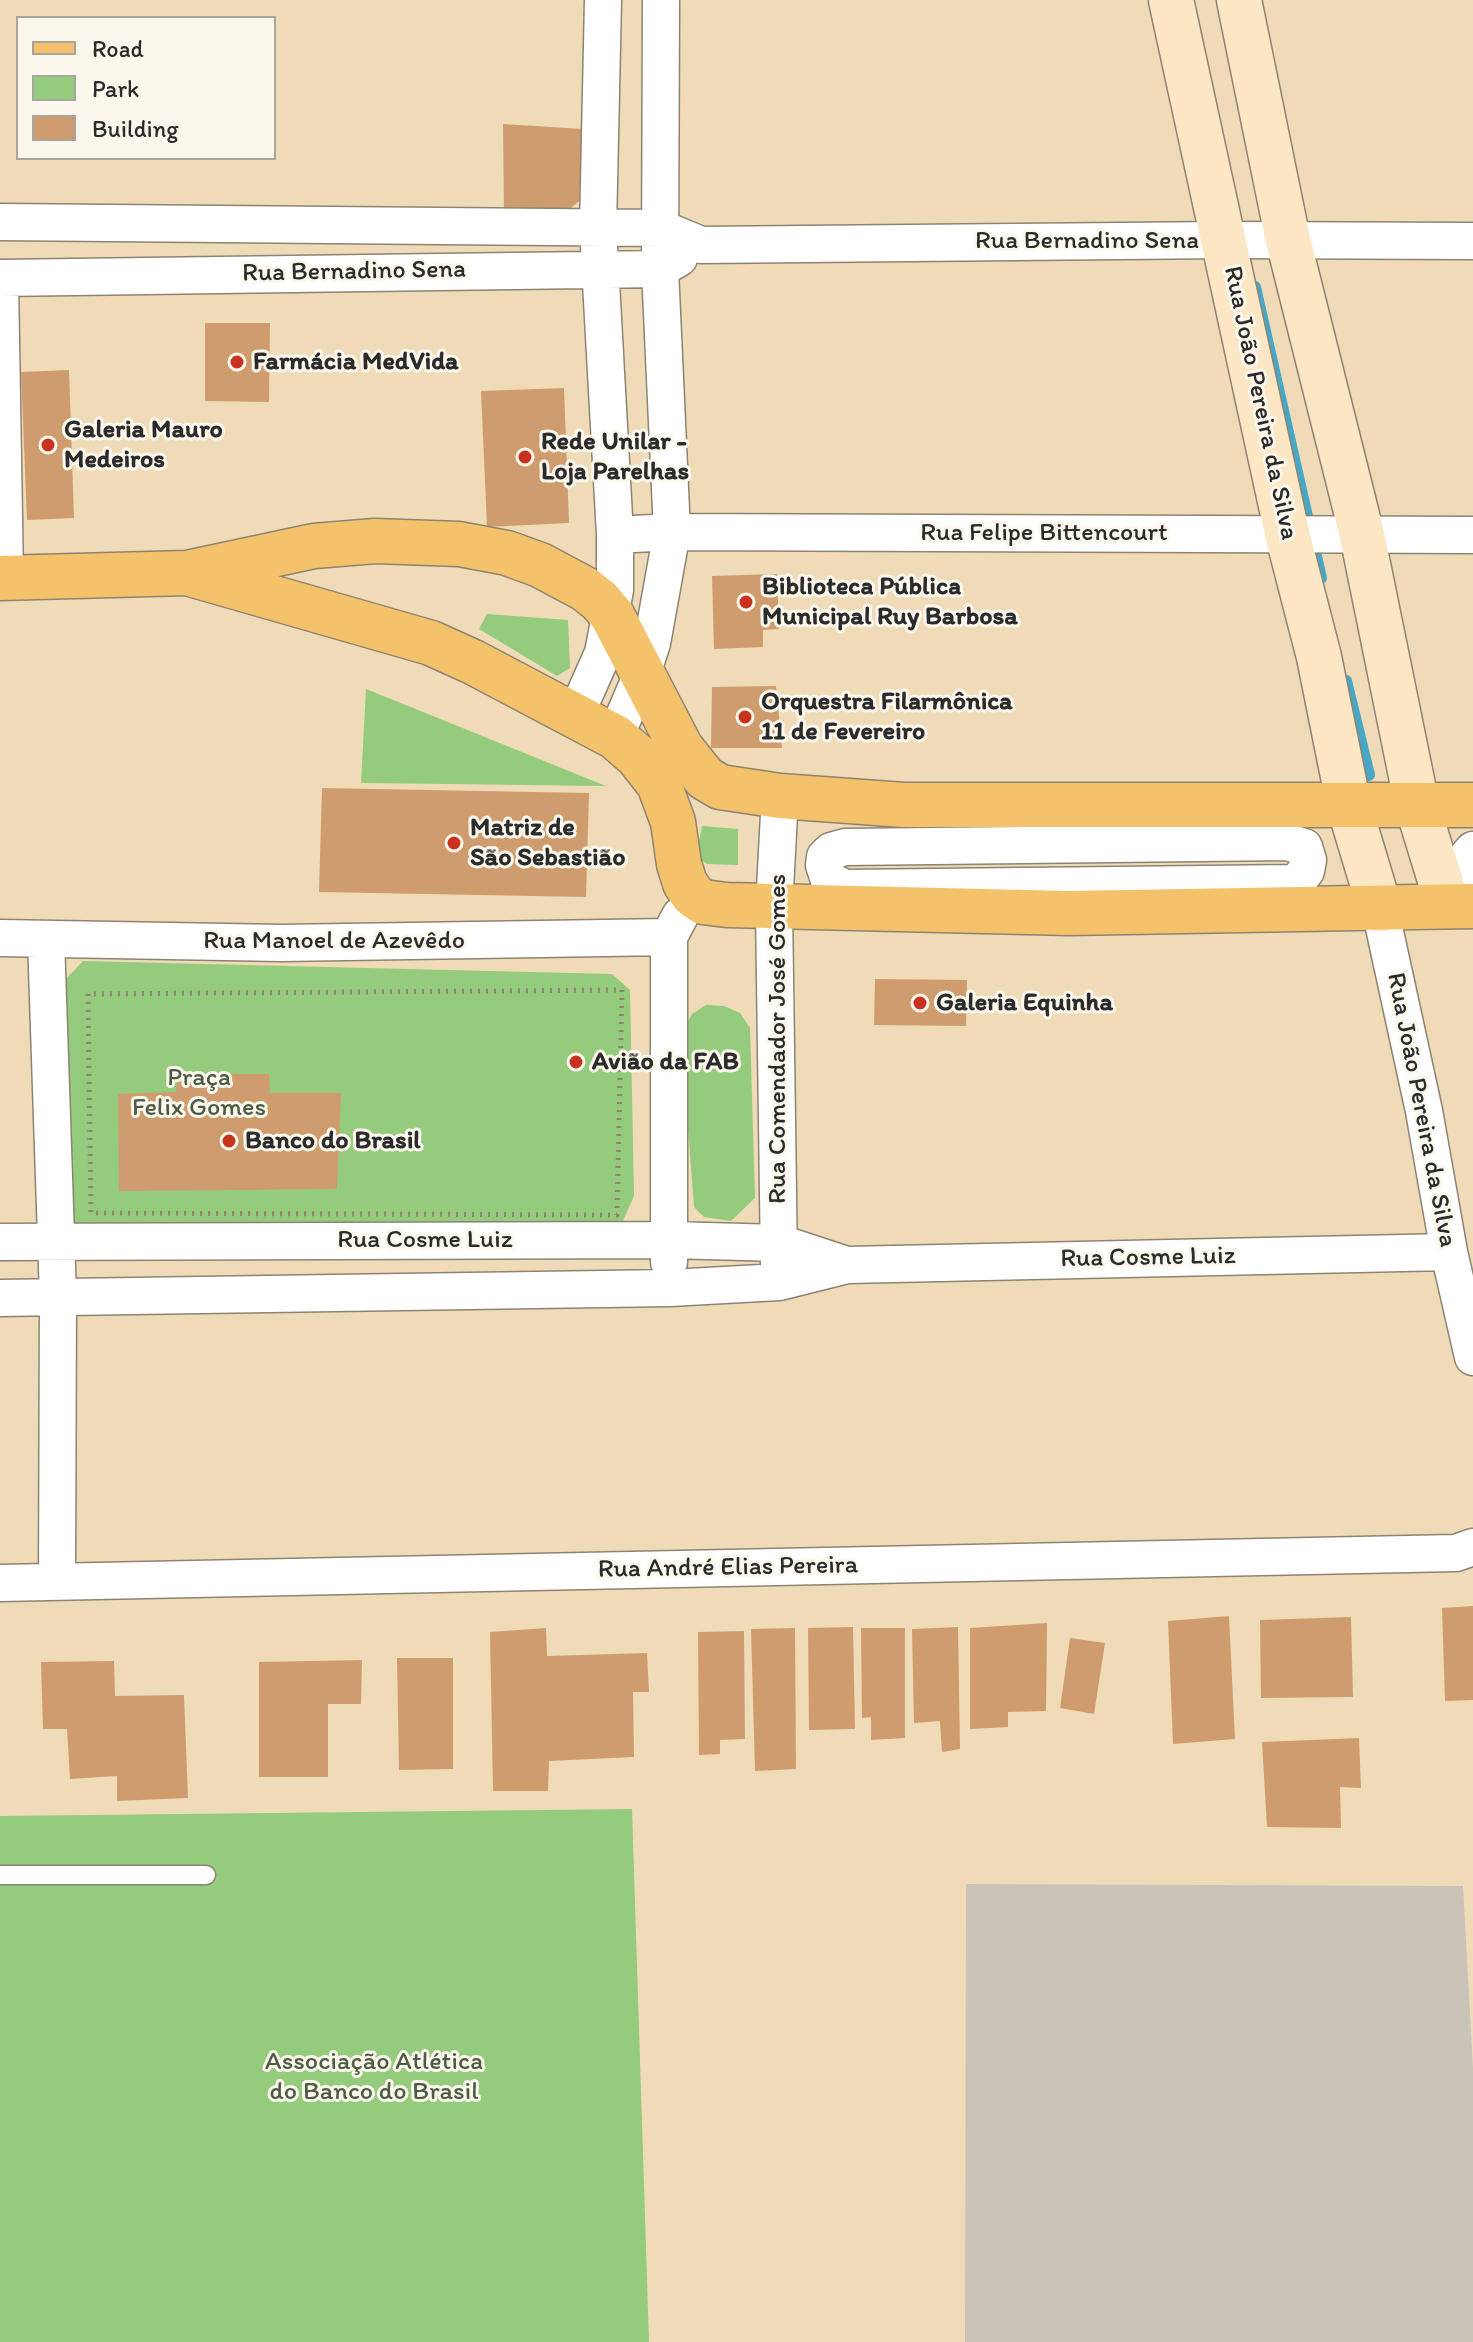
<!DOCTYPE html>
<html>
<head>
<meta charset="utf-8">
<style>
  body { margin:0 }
  #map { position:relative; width:1473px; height:2342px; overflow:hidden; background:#f0dbb9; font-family:Itim,sans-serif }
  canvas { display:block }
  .legend { position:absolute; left:16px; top:16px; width:260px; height:144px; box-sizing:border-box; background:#fbf7ec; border:2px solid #a8a59f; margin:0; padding:10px 14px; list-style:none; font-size:24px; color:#2b2b2b }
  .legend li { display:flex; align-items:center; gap:16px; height:40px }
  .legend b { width:40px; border:2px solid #a8a59f }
</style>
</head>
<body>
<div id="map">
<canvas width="1473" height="2342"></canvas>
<ul class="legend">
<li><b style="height:10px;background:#f4c26a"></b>Road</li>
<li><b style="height:22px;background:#95cb7d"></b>Park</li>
<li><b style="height:22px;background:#cf9d6d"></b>Building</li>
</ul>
</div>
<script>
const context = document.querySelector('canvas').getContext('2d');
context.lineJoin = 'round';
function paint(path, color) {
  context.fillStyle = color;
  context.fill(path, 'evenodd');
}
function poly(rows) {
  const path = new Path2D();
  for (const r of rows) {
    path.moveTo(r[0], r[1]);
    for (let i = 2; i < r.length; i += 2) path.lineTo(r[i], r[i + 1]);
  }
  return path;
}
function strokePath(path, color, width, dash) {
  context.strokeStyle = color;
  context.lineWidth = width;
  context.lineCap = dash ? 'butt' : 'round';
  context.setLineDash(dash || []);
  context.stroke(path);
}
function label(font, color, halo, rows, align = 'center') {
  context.font = font + ' Itim,sans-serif';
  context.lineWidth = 6;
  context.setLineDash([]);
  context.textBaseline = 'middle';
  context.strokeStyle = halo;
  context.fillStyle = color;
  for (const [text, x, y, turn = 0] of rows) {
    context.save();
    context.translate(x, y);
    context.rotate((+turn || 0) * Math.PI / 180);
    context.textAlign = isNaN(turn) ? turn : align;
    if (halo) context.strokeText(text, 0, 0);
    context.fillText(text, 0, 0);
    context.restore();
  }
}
const industrial = poly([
  [966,1884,1463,1886,1473,2069,1473,2342,965,2342]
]);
const green = poly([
  [487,614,568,620,570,668,557,676,479,629],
  [366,689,606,786,361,783],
  [702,826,738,829,738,865,707,864,700,859,697,852],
  [83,961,612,974,630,990,634,1196,622,1223,71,1223,64,981],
  [706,1005,724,1006,740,1013,750,1028,755,1198,731,1221,704,1217,694,1207,681,1033,692,1014],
  [632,1809,649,2342,0,2342,0,1816]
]);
const stream = poly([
  [1255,287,1321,578],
  [1346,681,1369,775]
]);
const building = poly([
  [503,124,583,129,579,201,564,214,504,212],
  [205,323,270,323,269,402,205,401],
  [69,370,74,518,27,520,21,372],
  [564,388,569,523,487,527,481,391],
  [777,574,779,629,763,630,763,647,714,649,712,576],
  [776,686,782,748,711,748,712,687],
  [322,788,589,793,586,897,319,892],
  [875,979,967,980,966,1026,874,1025],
  [178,1074,269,1074,270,1093,341,1093,337,1189,119,1191,118,1094,176,1092],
  [1473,1606,1473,1700,1445,1701,1442,1608],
  [1229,1616,1235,1739,1173,1744,1168,1621],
  [1351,1617,1353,1697,1261,1698,1260,1620],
  [1047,1623,1046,1711,1008,1712,1008,1727,970,1729,970,1628],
  [853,1627,855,1729,809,1730,808,1628],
  [958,1627,960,1749,942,1752,940,1721,914,1723,912,1629],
  [546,1628,547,1656,647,1653,649,1692,633,1692,634,1757,549,1761,548,1791,493,1791,490,1632],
  [795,1628,796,1769,755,1771,751,1629],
  [861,1628,905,1628,905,1738,871,1740,871,1717,862,1718],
  [744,1631,745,1739,720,1740,720,1754,699,1755,698,1632],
  [1070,1638,1105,1643,1094,1714,1060,1708],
  [397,1658,453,1658,453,1769,399,1770],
  [362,1660,361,1704,328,1704,328,1777,259,1777,259,1662],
  [114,1661,115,1696,184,1695,188,1798,117,1801,117,1776,70,1779,67,1729,43,1729,41,1662],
  [1359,1738,1361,1788,1340,1787,1341,1828,1267,1827,1262,1742]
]);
const path = poly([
  [622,990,617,1215,91,1213,88,994,622,990]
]);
const lane = poly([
  [0,1875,206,1875]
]);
const street = poly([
  [0,222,660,228,701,245,1225,240,1473,241],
  [0,278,660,269,679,258],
  [0,280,5,577],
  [615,535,672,532,1473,535],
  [575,716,603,653,615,590,615,535,598,228,603,0],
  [615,737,642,674,652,643,672,532,660,269,661,0],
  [1288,842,1304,847,1308,860,1306,871,1296,883,845,888,829,880,824,865,825,857,831,851,845,847,1288,842],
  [1473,850,1467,857,1467,863,1473,873],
  [1380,909,1424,1111,1449,1252,1473,1357],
  [0,938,281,943,669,937],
  [46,939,58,1297,57,1581],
  [0,1242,669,1240,780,1243,847,1265],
  [669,1262,669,937,680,916],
  [779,1265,774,907,780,796],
  [0,1298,670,1288,779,1282,847,1265,1449,1252],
  [0,1583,1456,1553,1473,1547]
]);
const secondary = poly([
  [1171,0,1287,533,1319,657,1349,806,1380,909],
  [1239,0,1288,240,1362,535,1417,805,1448,906]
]);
const primary = poly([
  [194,575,431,643,473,662,615,737,637,756,659,784,673,822,679,864,685,883,693,895,703,902,727,905,1069,913,1473,906],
  [0,578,187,573,314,546,375,541,459,544,507,553,540,565,585,589,600,601,612,615,681,748,705,778,720,787,780,796,904,805,1473,805]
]);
const markers = [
  [237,362,8,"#c8321e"],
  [48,445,8,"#c8321e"],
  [525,457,8,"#c8321e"],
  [746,602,8,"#c8321e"],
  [745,717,8,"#c8321e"],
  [454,843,8,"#c8321e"],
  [920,1003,8,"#c8321e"],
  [576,1062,8,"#c8321e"],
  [229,1141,8,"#c8321e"]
];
const streetNames = [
  ["Rua Bernadino Sena",1087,241],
  ["Rua Bernadino Sena",354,272,-1],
  ["Rua João Pereira da Silva",1260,403,78],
  ["Rua Felipe Bittencourt",1044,533],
  ["Rua Manoel de Azevêdo",334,941],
  ["Rua Comendador José Gomes",778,1039,-90],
  ["Rua João Pereira da Silva",1421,1110,79],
  ["Rua Cosme Luiz",425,1240],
  ["Rua Cosme Luiz",1148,1258,-1],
  ["Rua André Elias Pereira",728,1568,-1]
];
const poiNames = [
  ["Farmácia MedVida",253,362],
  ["Galeria Mauro",64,430],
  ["Medeiros",64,460],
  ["Rede Unilar -",541,442],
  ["Loja Parelhas",541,472],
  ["Biblioteca Pública",762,587],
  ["Municipal Ruy Barbosa",762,617],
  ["Orquestra Filarmônica",761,702],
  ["11 de Fevereiro",761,732],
  ["Matriz de",470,828],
  ["São Sebastião",470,858],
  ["Galeria Equinha",936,1003],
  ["Avião da FAB",592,1062],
  ["Banco do Brasil",245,1141]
];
const parkNames = [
  ["Praça",199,1078],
  ["Felix Gomes",199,1108],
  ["Associação Atlética",374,2062],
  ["do Banco do Brasil",374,2092]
];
paint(industrial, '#c9c3b8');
paint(green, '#95cb7d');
strokePath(stream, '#47a7c6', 12);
paint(building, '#cf9d6d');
strokePath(lane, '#8e8372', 21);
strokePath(street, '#8e8372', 39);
strokePath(secondary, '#8e8372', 47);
strokePath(primary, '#8e8372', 47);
strokePath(path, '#8e8372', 5, [2, 6]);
strokePath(lane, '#fff', 18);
strokePath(street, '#fff', 36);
strokePath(secondary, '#fbe7c3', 44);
strokePath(primary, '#f4c26a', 44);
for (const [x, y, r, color] of markers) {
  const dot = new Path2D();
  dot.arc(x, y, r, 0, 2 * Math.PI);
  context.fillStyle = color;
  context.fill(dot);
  strokePath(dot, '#fbf7ec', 3);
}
label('26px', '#2b2b2b', '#fbf7ec', streetNames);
label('bold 26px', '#2b2b2b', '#fbf7ec', poiNames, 'left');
label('26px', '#4b5b44', '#fbf7ec', parkNames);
</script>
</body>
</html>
